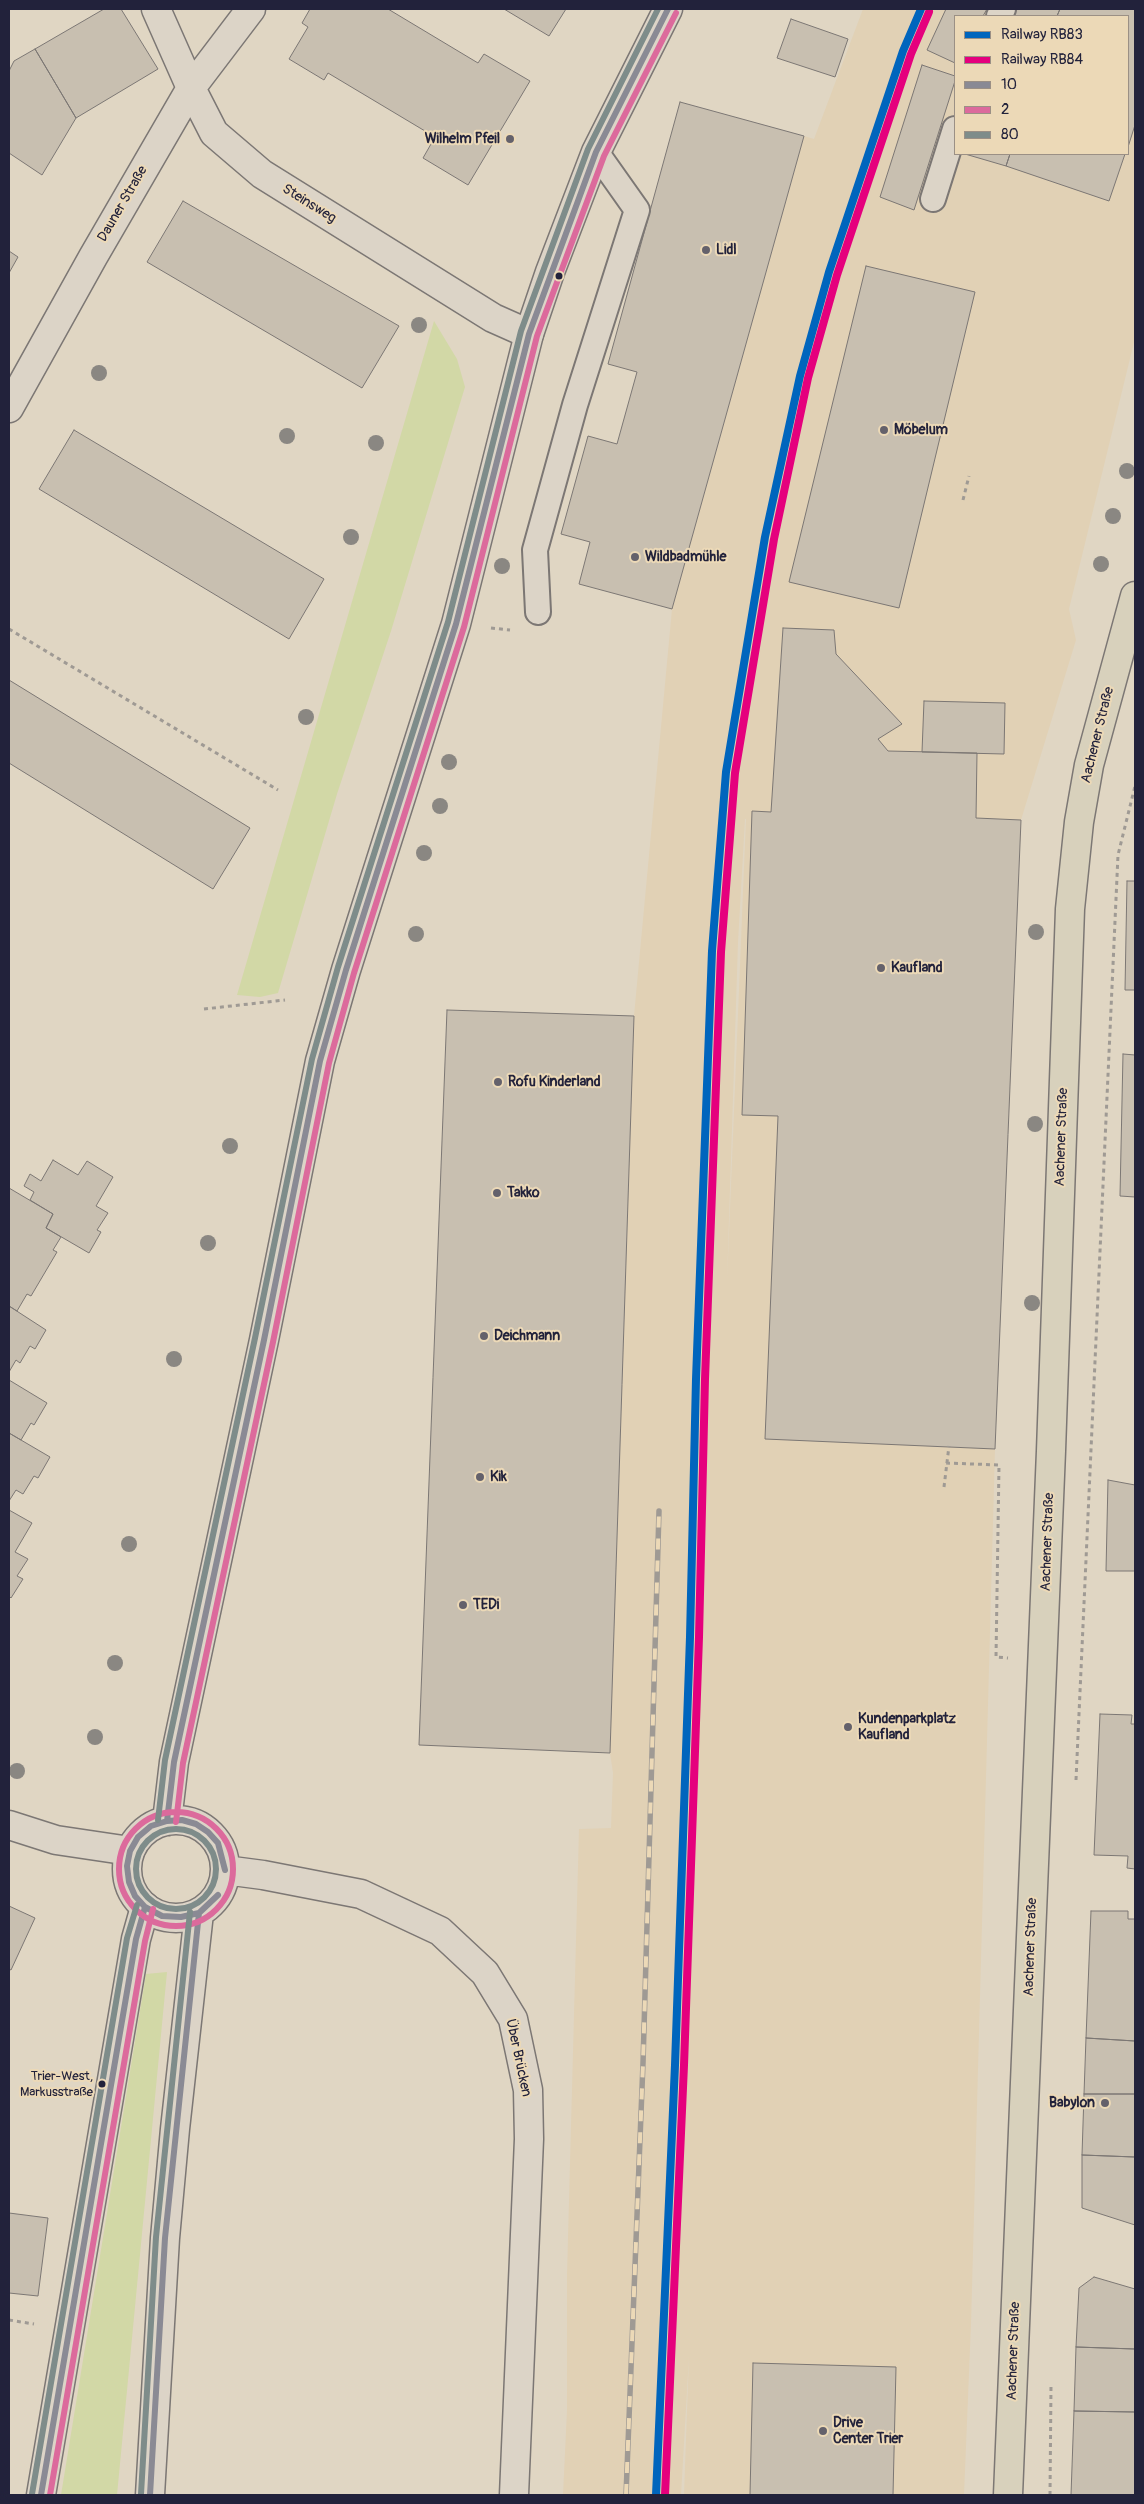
<!DOCTYPE html>
<html>
<head>
<meta charset="utf-8">
<style>
  body { margin:0 }
  #map { position:relative; width:1144px; height:2504px; overflow:hidden; background:#e0d6c3; font-family:Pangolin,sans-serif }
  canvas { display:block }
  .frame { position:absolute; inset:0; border:10px solid #22223b; pointer-events:none }
  .legend { position:absolute; left:954px; top:15px; width:175px; height:140px; box-sizing:border-box; background:#ecd9b7; border:1px solid #9b9085; margin:0; padding:6px 9px; list-style:none; font-size:15px; color:#22223b }
  .legend li { display:flex; align-items:center; gap:10px; height:25px }
  .legend b { width:25px; border:1px solid #9b9085 }
</style>
</head>
<body>
<div id="map">
<canvas width="1144" height="2504"></canvas>
<div class="frame"></div>
<ul class="legend">
<li><b style="height:6px;background:#0065bd"></b>Railway RB83</li>
<li><b style="height:6px;background:#e5007d"></b>Railway RB84</li>
<li><b style="height:6px;background:#8a8a94"></b>10</li>
<li><b style="height:6px;background:#dc6a9c"></b>2</li>
<li><b style="height:6px;background:#7e8c8a"></b>80</li>
</ul>
</div>
<script>
const context = document.querySelector('canvas').getContext('2d');
context.lineJoin = 'round';
function paint(path, color) {
  context.fillStyle = color;
  context.fill(path, 'evenodd');
}
function poly(rows) {
  const path = new Path2D();
  for (const r of rows) {
    if (r.length === 3) {
      path.moveTo(r[0] + r[2], r[1]);
      path.arc(r[0], r[1], r[2], 0, 2 * Math.PI);
      continue;
    }
    path.moveTo(r[0], r[1]);
    for (let i = 2; i < r.length; i += 2) path.lineTo(r[i], r[i + 1]);
  }
  return path;
}
function strokePath(path, color, width, dash) {
  context.strokeStyle = color;
  context.lineWidth = width;
  context.lineCap = dash ? 'butt' : 'round';
  context.setLineDash(dash || []);
  context.stroke(path);
}
function label(font, color, halo, rows, align = 'center') {
  context.font = font + ' Pangolin,sans-serif';
  context.lineWidth = 4;
  context.setLineDash([]);
  context.textBaseline = 'middle';
  context.strokeStyle = halo;
  context.fillStyle = color;
  for (const [text, x, y, turn = 0] of rows) {
    context.save();
    context.translate(x, y);
    context.rotate((+turn || 0) * Math.PI / 180);
    context.textAlign = isNaN(turn) ? turn : align;
    if (halo) context.strokeText(text, 0, 0);
    context.fillText(text, 0, 0);
    context.restore();
  }
}
const built = poly([
  [863,9,1135,9,1135,338,1069,609,1076,640,1021,820,995,1449,971,2324,964,2495,684,2495,689,2356,681,2495,563,2495,567,2411,567,2275,579,1829,611,1828,613,1773,610,1753,634,1016,672,609,804,136,814,139],
  [955,16,1128,16,1128,154,955,154],
  [745,819,746,819,727,1282,738,942]
]);
const green = poly([
  [434,321,457,359,465,387,391,631,337,794,278,993,260,997,237,995],
  [167,1972,117,2495,61,2495,146,1974]
]);
const building = poly([
  [104,9,121,9,158,69,76,118,35,49,104,9],
  [310,9,388,9,478,63,484,54,530,81,468,185,423,158,435,137,328,73,324,80,289,59,308,27,302,23,310,9],
  [504,9,566,9,549,36,504,9],
  [946,9,987,9,983,16,955,16,955,63,927,50,946,9],
  [1017,9,1060,9,1057,16,1014,16,1017,9],
  [1060,9,1135,9,1135,125,1128,147,1128,16,1057,16,1060,9],
  [791,19,848,39,835,77,777,58,791,19],
  [35,49,76,118,42,175,9,153,9,71,14,61,35,49],
  [922,65,955,76,955,81,914,210,880,197,922,65],
  [680,102,804,136,672,609,579,584,590,542,561,534,588,436,617,444,637,372,608,364,680,102],
  [965,154,1010,154,1006,166,965,154],
  [1010,154,1125,154,1109,201,1006,166,1010,154],
  [183,201,399,326,362,388,147,262,183,201],
  [9,251,18,257,9,273,9,251],
  [866,266,975,292,899,608,789,582,866,266],
  [74,430,324,579,289,639,39,489,74,430],
  [783,628,834,630,836,654,902,724,878,739,888,751,977,753,976,818,1021,820,995,1449,765,1439,778,1116,742,1115,752,811,771,812,783,628],
  [9,680,250,828,213,889,9,763,9,680],
  [924,701,1005,703,1004,754,922,752,924,701],
  [1127,881,1135,881,1135,990,1125,990,1127,881],
  [447,1010,634,1016,610,1753,419,1745,447,1010],
  [1123,1054,1135,1055,1135,1197,1120,1196,1123,1054],
  [53,1160,78,1175,87,1161,113,1177,96,1206,108,1213,97,1230,101,1232,89,1253,46,1228,53,1214,30,1200,34,1192,24,1186,30,1174,41,1181,53,1160],
  [9,1188,53,1214,46,1228,61,1237,53,1250,57,1252,31,1296,27,1294,17,1311,9,1306,9,1188],
  [9,1306,46,1330,35,1349,30,1346,20,1363,16,1360,9,1372,9,1306],
  [9,1380,47,1403,34,1425,31,1423,21,1440,9,1433,9,1380],
  [9,1433,50,1457,38,1478,34,1476,23,1494,16,1490,9,1501,9,1433],
  [1108,1480,1135,1485,1135,1571,1106,1571,1108,1480],
  [9,1510,32,1523,15,1552,28,1559,17,1576,23,1579,11,1598,9,1596,9,1510],
  [1100,1714,1132,1715,1131,1724,1135,1724,1135,1869,1127,1868,1128,1856,1094,1855,1100,1714],
  [9,1906,35,1918,11,1970,9,1969,9,1906],
  [1091,1911,1128,1911,1128,1919,1135,1919,1135,2041,1086,2038,1091,1911],
  [1086,2038,1135,2041,1135,2094,1084,2094,1086,2038],
  [1084,2094,1135,2094,1135,2157,1082,2155,1084,2094],
  [1082,2155,1135,2157,1135,2225,1082,2208,1082,2155],
  [9,2213,48,2218,38,2296,9,2293,9,2213],
  [1094,2277,1135,2289,1135,2349,1076,2347,1079,2288,1094,2277],
  [1076,2347,1135,2349,1135,2412,1074,2411,1076,2347],
  [753,2363,896,2367,893,2495,750,2495,753,2363],
  [1074,2411,1135,2412,1135,2495,1071,2495,1074,2411]
]);
const path = poly([
  [963,500,969,476],
  [491,628,510,630],
  [9,629,278,790],
  [204,1009,285,1000],
  [946,1463,999,1465,996,1657,1008,1658],
  [944,1487,949,1446],
  [1076,1780,1118,855,1135,786],
  [9,2320,34,2324],
  [1050,2495,1051,2386]
]);
const lane = poly([
  [999,16,1003,9],
  [933,199,955,129],
  [538,612,535,550,575,405,637,210,596,152]
]);
const street = poly([
  [156,9,191,88,214,133,262,174,493,318,529,334],
  [9,408,93,257,191,88,251,9],
  [9,1825,56,1840,130,1851],
  [41,2495,136,1939,145,1907]
]);
const secondary = poly([
  [176,1869,49],
  [167,1821,174,1762,264,1340,320,1061,346,970,456,624,529,334,550,272,596,152,668,9],
  [225,1870,263,1875,361,1894,440,1931,485,1973,513,2019,528,2090,529,2139,514,2495],
  [150,2495,165,2238,175,2129,199,1913]
]);
const primary = poly([
  [1008,2495,1051,1451,1070,909,1079,822,1089,765,1135,596]
]);
const rail = poly([
  [626,2495,643,2063,659,1511]
]);
const bus1 = poly([
  [167,1821,174,1762,264,1340,320,1061,346,970,456,624,529,334,596,152,668,9],
  [218,1895,199,1913,181,1917,162,1916,145,1907,135,1896,129,1882,127,1866,130,1851,138,1837,151,1826,167,1821,182,1820,196,1824,208,1832,218,1843,225,1870],
  [41,2495,136,1939,145,1907],
  [150,2495,165,2238,199,1913]
]);
const bus2 = poly([
  [176,1869,57],
  [176,1822,183,1763,273,1342,329,1063,354,973,464,627,537,336,604,156,676,13],
  [50,2495,145,1941,153,1909]
]);
const bus3 = poly([
  [158,1820,165,1760,255,1338,312,1059,338,967,448,622,521,331,588,149,658,9],
  [176,1869,40],
  [32,2494,127,1938,137,1905],
  [141,2494,156,2237,190,1912]
]);
const rail1 = poly([
  [656,2495,675,2065,690,1637,696,1379,712,951,726,772,765,537,800,376,829,272,903,51,921,9]
]);
const rail2 = poly([
  [665,2495,684,2065,699,1637,705,1379,721,952,735,773,774,539,808,378,837,275,911,54,929,12]
]);
const trees = [
  [419,325],
  [99,373],
  [287,436],
  [376,443],
  [1127,471],
  [1113,516],
  [351,537],
  [1101,564],
  [502,566],
  [306,717],
  [449,762],
  [440,806],
  [424,853],
  [1036,932],
  [416,934],
  [1035,1124],
  [230,1146],
  [208,1243],
  [1032,1303],
  [174,1359],
  [129,1544],
  [115,1663],
  [95,1737],
  [17,1771]
];
const markers = [
  [510,139,5,"#64616b"],
  [706,250,5,"#64616b"],
  [559,276,4.5,"#22223b"],
  [884,430,5,"#64616b"],
  [635,557,5,"#64616b"],
  [881,968,5,"#64616b"],
  [498,1082,5,"#64616b"],
  [497,1193,5,"#64616b"],
  [484,1336,5,"#64616b"],
  [480,1477,5,"#64616b"],
  [463,1605,5,"#64616b"],
  [848,1727,5,"#64616b"],
  [102,2084,4.5,"#22223b"],
  [1105,2103,5,"#64616b"],
  [823,2431,5,"#64616b"]
];
const busNames = [
  ["Trier-West,",93,2077],
  ["Markusstraße",93,2093]
];
const poiNames = [
  ["Wilhelm Pfeil",500,139,"right"],
  ["Lidl",716,250],
  ["Möbelum",894,430],
  ["Wildbadmühle",645,557],
  ["Kaufland",891,968],
  ["Rofu Kinderland",508,1082],
  ["Takko",507,1193],
  ["Deichmann",494,1336],
  ["Kik",490,1477],
  ["TEDi",473,1605],
  ["Kundenparkplatz",858,1719],
  ["Kaufland",858,1735],
  ["Babylon",1095,2103,"right"],
  ["Drive",833,2423],
  ["Center Trier",833,2439]
];
const streetNames = [
  ["Dauner Straße",123,204,-60],
  ["Steinsweg",309,204,32],
  ["Aachener Straße",1098,735,-76],
  ["Aachener Straße",1062,1137,-88],
  ["Aachener Straße",1048,1542,-88],
  ["Aachener Straße",1031,1947,-88],
  ["Über Brücken",518,2058,78],
  ["Aachener Straße",1014,2351,-88]
];
paint(built, '#e1d1b5');
paint(green, '#d2d8a6');
paint(building, '#c8bfb0');
strokePath(building, '#7c7774', 1);
strokePath(lane, '#7c7774', 28);
strokePath(street, '#7c7774', 31);
strokePath(secondary, '#7c7774', 31);
strokePath(primary, '#7c7774', 31);
strokePath(path, '#9f9a94', 3, [4, 4]);
strokePath(lane, '#dcd4c7', 24);
strokePath(street, '#dcd4c7', 28);
strokePath(secondary, '#dcd4c7', 28);
strokePath(primary, '#d8d1bc', 28);
strokePath(rail, '#9f9a94', 5.5);
strokePath(rail, '#ecd9b7', 4, [11]);
strokePath(bus1, '#8a8a94', 6);
strokePath(bus2, '#dc6a9c', 6);
strokePath(bus3, '#7e8c8a', 6);
strokePath(rail1, '#0065bd', 8);
strokePath(rail2, '#e5007d', 8);
context.fillStyle = '#8a8782';
for (const [x, y] of trees) {
  context.beginPath();
  context.arc(x, y, 8, 0, 2 * Math.PI);
  context.fill();
}
for (const [x, y, r, color] of markers) {
  const dot = new Path2D();
  dot.arc(x, y, r, 0, 2 * Math.PI);
  context.fillStyle = color;
  context.fill(dot);
  strokePath(dot, '#ecd9b7', 2);
}
label('13px', '#22223b', '#ecd9b7', busNames, 'right');
label('bold 14px', '#22223b', '#ecd9b7', poiNames, 'left');
label('14px', '#22223b', '#ecd9b7', streetNames);
</script>
</body>
</html>
